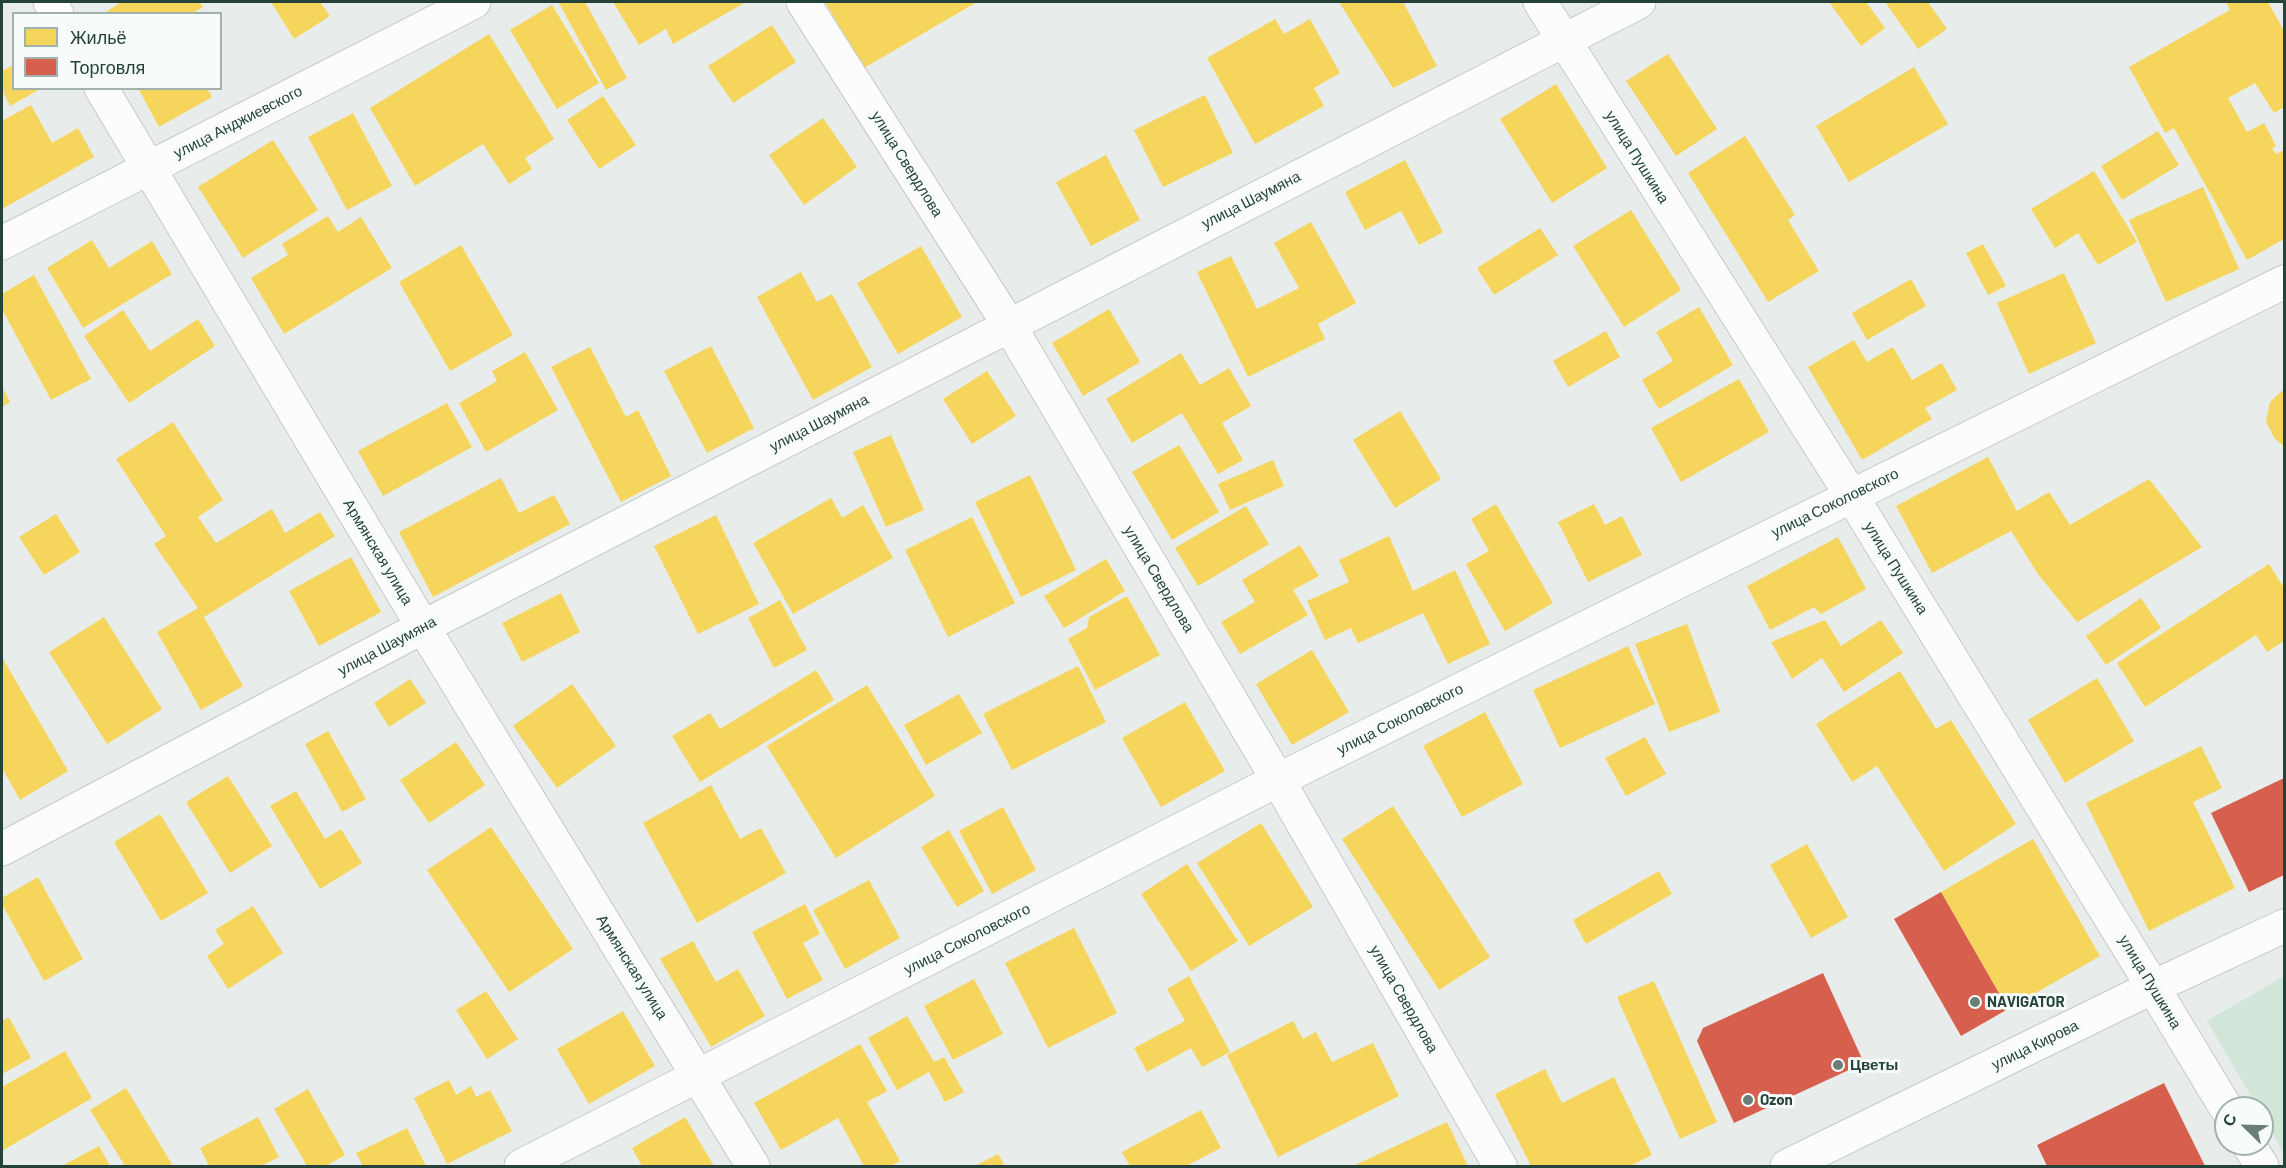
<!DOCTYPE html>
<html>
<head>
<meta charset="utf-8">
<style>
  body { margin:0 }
  #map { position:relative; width:2286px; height:1168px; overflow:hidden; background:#e8edeb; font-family:Barlow,sans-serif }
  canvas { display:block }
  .frame { position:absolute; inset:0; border:3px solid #24423a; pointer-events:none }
  .legend { position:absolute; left:12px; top:12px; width:210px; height:78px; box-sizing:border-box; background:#f7fbf9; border:2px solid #a3b1ad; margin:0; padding:8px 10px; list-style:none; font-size:18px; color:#24423a }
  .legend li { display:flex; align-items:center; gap:12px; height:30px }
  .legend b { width:30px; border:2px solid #a3b1ad }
  .north { position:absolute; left:2214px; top:1096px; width:60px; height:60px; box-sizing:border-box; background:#f7fbf9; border:2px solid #a3b1ad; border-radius:50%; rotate:293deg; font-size:16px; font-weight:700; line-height:24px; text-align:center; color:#24423a }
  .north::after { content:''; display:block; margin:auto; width:21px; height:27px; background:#697e78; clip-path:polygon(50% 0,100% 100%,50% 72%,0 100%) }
</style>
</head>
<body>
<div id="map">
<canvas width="2286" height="1168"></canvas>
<div class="frame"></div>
<ul class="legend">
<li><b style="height:16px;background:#f6d55c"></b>Жильё</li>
<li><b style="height:16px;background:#d6604d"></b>Торговля</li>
</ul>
<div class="north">С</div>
</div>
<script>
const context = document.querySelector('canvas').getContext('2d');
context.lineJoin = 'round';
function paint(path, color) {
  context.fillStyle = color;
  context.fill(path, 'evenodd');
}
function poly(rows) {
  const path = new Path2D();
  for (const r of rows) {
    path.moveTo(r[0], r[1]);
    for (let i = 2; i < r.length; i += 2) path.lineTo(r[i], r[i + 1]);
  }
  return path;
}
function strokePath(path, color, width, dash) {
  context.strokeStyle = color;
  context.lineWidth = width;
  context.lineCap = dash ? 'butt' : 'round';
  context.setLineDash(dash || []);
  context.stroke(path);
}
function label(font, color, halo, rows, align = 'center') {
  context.font = font + ' Barlow,sans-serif';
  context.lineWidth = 6;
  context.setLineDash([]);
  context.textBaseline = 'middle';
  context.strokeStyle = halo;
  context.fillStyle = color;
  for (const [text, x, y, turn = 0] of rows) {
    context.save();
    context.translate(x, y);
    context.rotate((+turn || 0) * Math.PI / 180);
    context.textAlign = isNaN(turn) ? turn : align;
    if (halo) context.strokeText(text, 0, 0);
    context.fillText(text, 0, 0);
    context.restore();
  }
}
const green = poly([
  [2284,976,2284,1153,2262,1115,2262,1108,2258,1108,2207,1021]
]);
const homes = poly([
  [121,2,200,2,203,7,191,14,103,14],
  [271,2,320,2,330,16,294,39],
  [562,2,585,2,627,78,606,90,559,3],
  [613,2,746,2,673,44,666,29,639,45],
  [825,2,977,2,864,68],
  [1339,2,1403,2,1437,66,1393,88],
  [1829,2,1866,2,1885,28,1861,46],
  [1885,2,1928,2,1947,29,1918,49],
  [2226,2,2268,2,2284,31,2284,107,2274,113,2255,83,2228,98,2247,132,2264,123,2276,146,2272,148,2276,154,2284,150,2284,239,2247,260,2174,128,2165,133,2129,67,2230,10],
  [552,5,599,83,557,109,510,30],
  [1275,19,1284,34,1310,19,1340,73,1314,88,1324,106,1255,144,1207,58],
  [772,25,796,62,733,103,708,66],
  [489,34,554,139,525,158,532,169,509,184,483,144,415,186,370,108],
  [1668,54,1717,129,1676,156,1626,81],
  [14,65,14,88,42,88,10,106,2,90,2,71],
  [1914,67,1948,124,1849,182,1816,126],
  [1556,84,1607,168,1552,203,1500,119],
  [138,88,207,88,212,97,159,127],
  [1205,95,1233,153,1163,187,1134,130],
  [603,96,636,145,599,169,567,120],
  [31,105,52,143,78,128,94,157,2,209,2,121],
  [353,113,392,186,347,210,308,137],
  [823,118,857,167,804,205,769,155],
  [2158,131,2179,165,2122,200,2101,166],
  [1745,136,1795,215,1788,220,1819,271,1768,302,1688,173],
  [273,140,318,210,243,258,198,187],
  [1106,155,1140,220,1091,246,1056,182],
  [1405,160,1443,232,1419,245,1401,211,1365,230,1345,192],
  [2094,171,2137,242,2098,265,2078,233,2055,248,2031,209],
  [2203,187,2239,269,2166,302,2129,220],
  [1631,210,1681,290,1624,327,1573,246],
  [328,216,338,232,361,217,392,268,284,334,251,278,288,255,282,244],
  [1311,222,1356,303,1318,324,1325,339,1248,377,1197,272,1231,256,1257,309,1299,288,1274,243],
  [1540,228,1558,255,1494,295,1477,268],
  [92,240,109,268,152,241,172,274,83,328,47,268],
  [1983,244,2006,286,1988,295,1966,253],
  [461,245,513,335,450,371,399,282],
  [921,246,962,317,898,354,857,283],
  [801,272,817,302,832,294,872,367,813,400,757,297],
  [2064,273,2096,343,2029,374,1997,303],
  [34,275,91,379,51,400,2,309,2,294],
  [1911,279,1926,306,1867,340,1852,313],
  [1699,307,1733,365,1659,409,1642,380,1673,361,1656,332],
  [1109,309,1140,362,1083,396,1052,343],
  [123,310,150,351,198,319,215,346,129,403,84,336],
  [1606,331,1620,357,1568,387,1553,361],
  [1854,340,1867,362,1893,347,1912,380,1942,363,1957,390,1925,408,1932,419,1862,460,1808,367],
  [711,346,754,428,707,453,664,371],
  [590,347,626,417,638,410,671,476,621,502,551,367],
  [525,352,558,410,486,452,459,403,497,381,492,371],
  [1181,353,1200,385,1229,368,1251,406,1222,423,1243,460,1218,474,1182,413,1132,443,1106,399],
  [987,371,1016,416,972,444,943,399],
  [1739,379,1769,432,1681,482,1651,428],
  [2,386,10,402,2,407],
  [2284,389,2284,446,2275,439,2266,422,2270,402],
  [447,403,472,447,383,496,358,451],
  [1400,411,1441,479,1395,508,1353,440],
  [173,422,223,500,198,517,216,543,272,509,285,533,320,512,335,536,204,617,243,686,201,710,157,632,198,608,154,544,166,536,116,459],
  [891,435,924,510,886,527,853,452],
  [1179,445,1219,512,1172,540,1132,472],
  [1988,457,2017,511,2049,492,2070,525,2149,479,2202,547,2077,622,2038,574,2011,531,1932,573,1896,506],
  [1273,460,1284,486,1230,510,1218,484],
  [1030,475,1076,570,1021,597,975,502],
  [501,478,519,513,554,495,570,524,433,597,399,532],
  [831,498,842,518,863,505,893,558,793,614,753,543],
  [1496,504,1553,603,1505,631,1466,564,1489,551,1471,519],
  [1594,504,1605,525,1622,516,1642,555,1588,582,1558,522],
  [1246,506,1269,544,1198,586,1175,548],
  [56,514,80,552,44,575,19,537],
  [716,515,759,604,698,634,654,546],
  [972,517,1015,603,948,637,905,550],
  [1389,536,1413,591,1455,570,1490,644,1448,664,1423,613,1358,643,1351,628,1325,640,1307,601,1349,582,1339,560],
  [1838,537,1866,589,1821,614,1814,607,1770,630,1747,586],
  [1300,545,1319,576,1293,590,1308,615,1240,654,1221,622,1255,602,1242,580],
  [351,557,381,612,319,646,289,591],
  [1106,559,1125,591,1064,628,1044,596],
  [2269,564,2284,588,2284,641,2267,652,2256,635,2145,707,2117,663],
  [561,593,580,632,522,662,502,623],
  [1127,596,1160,655,1095,690,1068,639,1087,628,1089,617],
  [2141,598,2161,628,2106,665,2086,636],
  [780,600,807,650,774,668,748,618],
  [104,617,162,709,107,744,49,652],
  [1825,620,1841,646,1881,620,1903,653,1844,692,1822,658,1792,679,1771,642],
  [1687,624,1720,712,1669,732,1635,644],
  [1628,646,1655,704,1560,748,1533,690],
  [1312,650,1349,712,1292,745,1256,684],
  [2,657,68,771,20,800,2,768],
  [1078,666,1106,722,1012,770,983,714],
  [816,670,834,700,700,782,672,736,710,713,720,729],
  [1900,671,1936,729,1951,720,2016,824,1944,871,1877,766,1852,782,1816,724],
  [2097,678,2134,741,2065,783,2028,720],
  [410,679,426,703,389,727,374,703],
  [572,684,616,746,557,788,513,726],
  [867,685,935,796,836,858,767,746],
  [959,694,982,733,926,765,904,725],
  [1185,702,1225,771,1161,807,1122,738],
  [1485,712,1523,784,1462,817,1423,746],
  [328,731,366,799,342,812,305,744],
  [1645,737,1666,774,1626,796,1605,758],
  [456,742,485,785,429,823,400,780],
  [2201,746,2222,788,2193,802,2235,888,2149,931,2086,803],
  [228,776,272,846,230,873,186,802],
  [711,785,740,839,761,828,786,873,697,923,643,823],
  [296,791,325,839,341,829,362,863,320,889,270,806],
  [1393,806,1490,957,1439,990,1342,839],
  [1003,807,1036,870,992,894,959,831],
  [160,814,208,893,161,921,114,842],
  [1261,823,1313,907,1249,946,1197,863],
  [491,827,573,949,509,992,427,870],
  [949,830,984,891,957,907,921,847],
  [2033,839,2100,956,2008,1009,1941,892],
  [1807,844,1848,917,1811,938,1770,865],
  [1187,864,1238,941,1191,971,1141,894],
  [1659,871,1672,894,1586,944,1573,920],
  [38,877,83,959,44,981,2,904,2,898],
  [869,880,900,938,845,969,813,910],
  [805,904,820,934,803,943,823,980,787,999,752,932],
  [253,906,283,953,228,989,207,956,224,944,215,930],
  [1074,928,1117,1013,1048,1048,1005,963],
  [693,941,716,982,738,969,765,1016,711,1047,660,959],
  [1189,976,1230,1052,1202,1067,1191,1048,1147,1072,1134,1048,1185,1021,1167,989],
  [974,979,1003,1034,953,1060,924,1006],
  [1654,981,1717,1122,1680,1139,1617,997],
  [486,991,518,1039,487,1059,456,1010],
  [623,1011,655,1066,589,1104,557,1049],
  [907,1016,934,1062,944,1057,964,1092,945,1102,929,1072,897,1090,868,1038],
  [9,1017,31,1058,2,1074,2,1021],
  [1293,1021,1303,1039,1316,1032,1332,1062,1373,1043,1399,1096,1278,1157,1227,1055],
  [860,1044,887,1091,867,1102,900,1161,890,1166,864,1166,838,1118,781,1150,754,1103],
  [65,1051,92,1098,2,1151,2,1087],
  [1545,1069,1562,1103,1614,1077,1652,1155,1630,1166,1531,1166,1495,1094],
  [449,1080,456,1095,471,1086,476,1097,490,1090,512,1131,447,1164,414,1098],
  [126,1088,173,1166,125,1166,90,1110],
  [308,1089,345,1155,326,1166,307,1166,274,1109],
  [1201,1110,1221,1148,1186,1166,1130,1166,1122,1152],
  [258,1117,279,1157,261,1166,209,1166,200,1148],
  [685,1117,714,1166,642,1166,632,1148],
  [1447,1122,1468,1166,1353,1166],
  [407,1128,426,1166,363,1166,356,1153],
  [99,1146,110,1166,62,1166],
  [998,1154,1005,1166,975,1166]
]);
const shops = poly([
  [2284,778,2284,875,2249,892,2211,813],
  [1941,892,2008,1009,1961,1036,1894,919],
  [1823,973,1864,1063,1734,1123,1697,1041,1703,1028],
  [2164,1083,2205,1166,2047,1166,2037,1145]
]);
const street = poly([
  [50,2,57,14],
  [803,2,1009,325,1278,780,1500,1166],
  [101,88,423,627,753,1166],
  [2,243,474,2],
  [2153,987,2226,1108],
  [2248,1144,2262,1166]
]);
const secondary = poly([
  [1540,2,1851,495,2153,987],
  [2,849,423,627,1639,2],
  [521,1166,1278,780,2284,282],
  [1787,1166,2153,987,2284,926]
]);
const markers = [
  [1975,1002,6,"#697e78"],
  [1838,1065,6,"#697e78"],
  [1748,1100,6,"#697e78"]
];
const streetNames = [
  ["улица Анджиевского",238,122,-27],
  ["улица Пушкина",1637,157,58],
  ["улица Свердлова",907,164,58],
  ["улица Шаумяна",1251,200,-27],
  ["улица Шаумяна",819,423,-27],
  ["улица Соколовского",1835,503,-26],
  ["Армянская улица",378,552,59],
  ["улица Пушкина",1896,568,58],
  ["улица Свердлова",1159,579,59],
  ["улица Шаумяна",387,646,-28],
  ["улица Соколовского",1400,719,-27],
  ["улица Соколовского",967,939,-27],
  ["Армянская улица",632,967,58],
  ["улица Пушкина",2150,982,59],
  ["улица Свердлова",1404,999,60],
  ["улица Кирова",2035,1045,-26]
];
const poiNames = [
  ["NAVIGATOR",1987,1002],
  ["Цветы",1850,1065],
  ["Ozon",1760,1100]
];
paint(green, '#d1e6d8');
paint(homes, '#f6d55c');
paint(shops, '#d6604d');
strokePath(street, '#c5cac8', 35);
strokePath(secondary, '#c3cbc8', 35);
strokePath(street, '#fcfcfc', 33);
strokePath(secondary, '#fcfcfc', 33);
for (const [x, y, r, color] of markers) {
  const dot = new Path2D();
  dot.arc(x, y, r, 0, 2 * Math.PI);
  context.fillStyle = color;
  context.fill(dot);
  strokePath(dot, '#f7fbf9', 2);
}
label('15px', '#24423a', '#f7fbf9', streetNames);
label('bold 15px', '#24423a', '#f7fbf9', poiNames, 'left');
</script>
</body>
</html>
